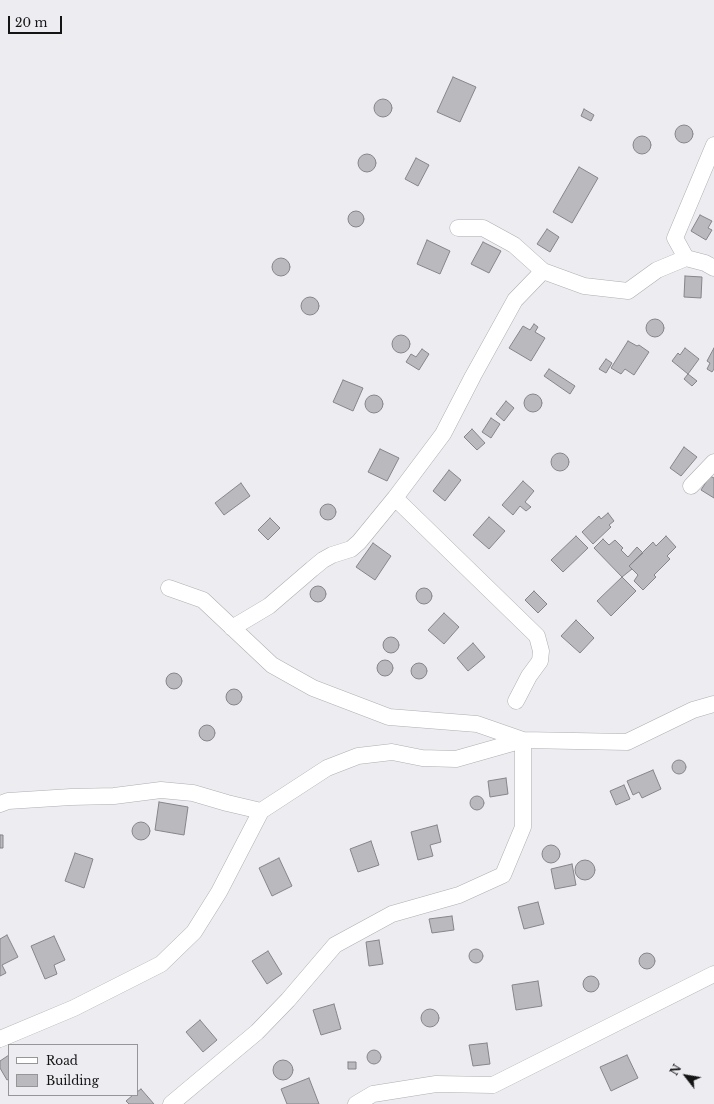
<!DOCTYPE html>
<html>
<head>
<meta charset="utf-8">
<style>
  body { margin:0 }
  #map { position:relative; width:714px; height:1104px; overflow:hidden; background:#edecf1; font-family:"Libre Baskerville",serif }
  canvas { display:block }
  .legend { position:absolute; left:8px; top:1044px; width:130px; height:52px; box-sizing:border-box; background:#edecf1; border:1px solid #969699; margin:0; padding:5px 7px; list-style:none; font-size:12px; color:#141415 }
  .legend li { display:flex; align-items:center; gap:8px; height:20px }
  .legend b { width:20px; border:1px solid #969699 }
  .north { position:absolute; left:666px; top:1056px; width:40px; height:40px; -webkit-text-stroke:3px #edecf1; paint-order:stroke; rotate:301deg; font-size:11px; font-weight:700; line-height:16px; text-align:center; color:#141415 }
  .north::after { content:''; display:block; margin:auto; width:14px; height:18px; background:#141415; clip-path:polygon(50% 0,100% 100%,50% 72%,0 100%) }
  .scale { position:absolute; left:8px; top:16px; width:54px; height:18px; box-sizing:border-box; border:2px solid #141415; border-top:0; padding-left:5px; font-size:12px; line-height:14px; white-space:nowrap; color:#141415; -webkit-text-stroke:3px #edecf1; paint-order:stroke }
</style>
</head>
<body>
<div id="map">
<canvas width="714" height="1104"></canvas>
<ul class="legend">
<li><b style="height:5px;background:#fff"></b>Road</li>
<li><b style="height:11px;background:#bababe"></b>Building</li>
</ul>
<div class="north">N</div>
<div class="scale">20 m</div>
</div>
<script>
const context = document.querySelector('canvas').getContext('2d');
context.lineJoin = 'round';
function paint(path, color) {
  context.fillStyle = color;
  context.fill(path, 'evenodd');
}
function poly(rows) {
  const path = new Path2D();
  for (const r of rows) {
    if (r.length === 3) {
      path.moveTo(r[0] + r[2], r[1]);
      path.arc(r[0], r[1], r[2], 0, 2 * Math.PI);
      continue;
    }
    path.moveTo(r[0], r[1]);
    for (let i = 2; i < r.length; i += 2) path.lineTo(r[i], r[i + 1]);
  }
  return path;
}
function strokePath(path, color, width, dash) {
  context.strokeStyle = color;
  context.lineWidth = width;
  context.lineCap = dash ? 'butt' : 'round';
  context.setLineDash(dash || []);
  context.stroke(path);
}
const building = poly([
  [453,77,476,87,460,122,437,112,453,77],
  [383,108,9],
  [584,109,594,115,591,121,581,116,584,109],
  [684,134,9],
  [642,145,9],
  [367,163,9],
  [416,158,429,165,418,186,405,179,416,158],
  [579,167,598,178,572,223,553,212,579,167],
  [356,219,8],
  [700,215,712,221,708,228,712,230,706,240,691,231,700,215],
  [547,229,559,237,550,252,537,244,547,229],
  [427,240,450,251,440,274,417,264,427,240],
  [483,242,501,251,489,273,471,264,483,242],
  [281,267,9],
  [685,276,702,277,701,298,684,297,685,276],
  [310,306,9],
  [655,328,9],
  [534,324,538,327,535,332,545,338,531,361,509,348,523,326,530,330,534,324],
  [401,344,9],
  [628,341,637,346,639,345,649,352,634,375,625,369,621,374,611,368,628,341],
  [685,348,699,359,688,374,672,361,678,353,680,355,685,348],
  [714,348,714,369,712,372,707,369,710,363,707,361,714,348],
  [422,349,429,354,419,370,406,362,411,354,416,357,422,349],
  [606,359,612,363,606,373,599,369,606,359],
  [549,369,575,386,570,394,544,376,549,369],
  [688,374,697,381,692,386,684,379,688,374],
  [343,380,363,388,353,411,333,402,343,380],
  [533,403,9],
  [374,404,9],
  [506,401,514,408,504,421,496,414,506,401],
  [491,418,500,424,491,438,482,432,491,418],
  [472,429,485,443,477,450,464,437,472,429],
  [684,447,697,457,681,476,670,468,684,447],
  [380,449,399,458,387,481,368,472,380,449],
  [560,462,9],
  [449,470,461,480,445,501,433,491,449,470],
  [710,476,714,478,714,498,701,490,710,476],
  [523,481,534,491,525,502,531,507,526,511,520,506,513,515,502,505,523,481],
  [241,483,250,496,224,515,215,503,241,483],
  [328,512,8],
  [608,513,614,521,609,525,611,527,593,544,582,532,599,516,601,519,608,513],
  [489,517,505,531,489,549,473,535,489,517],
  [270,518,280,528,268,540,258,530,270,518],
  [576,536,588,548,563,572,551,560,576,536],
  [666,536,676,547,667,556,670,559,654,575,656,577,643,590,634,581,638,575,629,566,653,542,656,546,666,536],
  [603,539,609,545,615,540,623,548,621,550,628,557,637,547,643,553,629,566,632,569,622,577,594,548,603,539],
  [373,543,391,556,375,580,356,567,373,543],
  [622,577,636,591,611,616,597,601,622,577],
  [318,594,8],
  [424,596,8],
  [534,591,547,604,538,613,525,600,534,591],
  [444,613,459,627,444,644,428,630,444,613],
  [576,620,594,638,580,653,561,636,576,620],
  [391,645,8],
  [473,643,485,657,468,671,457,658,473,643],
  [385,668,8],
  [419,671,8],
  [174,681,8],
  [234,697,8],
  [207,733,8],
  [679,767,7],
  [653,770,661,789,642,798,639,792,633,795,627,781,653,770],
  [506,778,508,794,490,797,488,781,506,778],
  [624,785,630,799,616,805,610,791,624,785],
  [477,803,7],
  [159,802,188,807,184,835,155,830,159,802],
  [141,831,9],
  [437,825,441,842,430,845,433,856,418,860,411,832,437,825],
  [0,835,3,835,3,848,0,848,0,835],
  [371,841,379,865,358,872,350,849,371,841],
  [551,854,9],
  [75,853,93,859,84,888,65,881,75,853],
  [279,858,292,886,272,896,259,868,279,858],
  [585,870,10],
  [572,864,576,885,555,889,551,869,572,864],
  [538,902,544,924,524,929,518,907,538,902],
  [452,916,454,930,432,933,429,919,452,916],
  [7,935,18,957,2,965,6,973,0,976,0,939,7,935],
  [54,936,65,960,54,965,57,974,45,979,31,946,54,936],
  [379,940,383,964,369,966,366,942,379,940],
  [476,956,7],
  [268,951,282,974,267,984,252,961,268,951],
  [647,961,8],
  [591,984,8],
  [538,981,542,1006,516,1010,512,985,538,981],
  [334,1004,341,1029,321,1035,313,1010,334,1004],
  [430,1018,9],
  [200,1020,217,1040,203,1052,186,1032,200,1020],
  [487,1043,490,1064,473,1066,469,1045,487,1043],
  [374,1057,7],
  [9,1055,9,1079,7,1080,0,1068,0,1061,9,1055],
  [627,1055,638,1078,611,1091,600,1067,627,1055],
  [283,1070,10],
  [348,1062,356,1062,356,1069,348,1069,348,1062],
  [309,1078,319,1104,287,1104,281,1089,309,1078],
  [141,1089,154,1104,129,1104,126,1101,133,1095,137,1095,137,1092,141,1089]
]);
const minor = poly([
  [458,228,483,228,514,245,543,271,584,286,628,291,657,270,686,258,705,263,714,268],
  [686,258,675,238,714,145],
  [691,486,714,462],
  [395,498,537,636,541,651,540,661,529,676,516,701],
  [169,588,203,600,272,665,313,688,389,717,477,724,523,740,523,827,503,875,459,895,392,914,335,945,288,1000,257,1032,171,1104],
  [232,628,269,606,312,569,323,560,332,555,351,549,359,542,395,498,443,434,473,376,515,300,543,271],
  [0,804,8,801,71,797,114,796,161,790,193,793,227,803,261,811,327,768,358,756,392,752,422,758,456,759,523,740,627,742,693,710,714,704],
  [0,1039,74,1008,161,964,194,932,219,892,261,811],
  [356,1104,373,1094,436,1084,493,1085,714,974]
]);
paint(building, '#bababe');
strokePath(building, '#86858a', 1);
strokePath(minor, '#aeaeb2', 17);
strokePath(minor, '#fff', 16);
</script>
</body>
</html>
